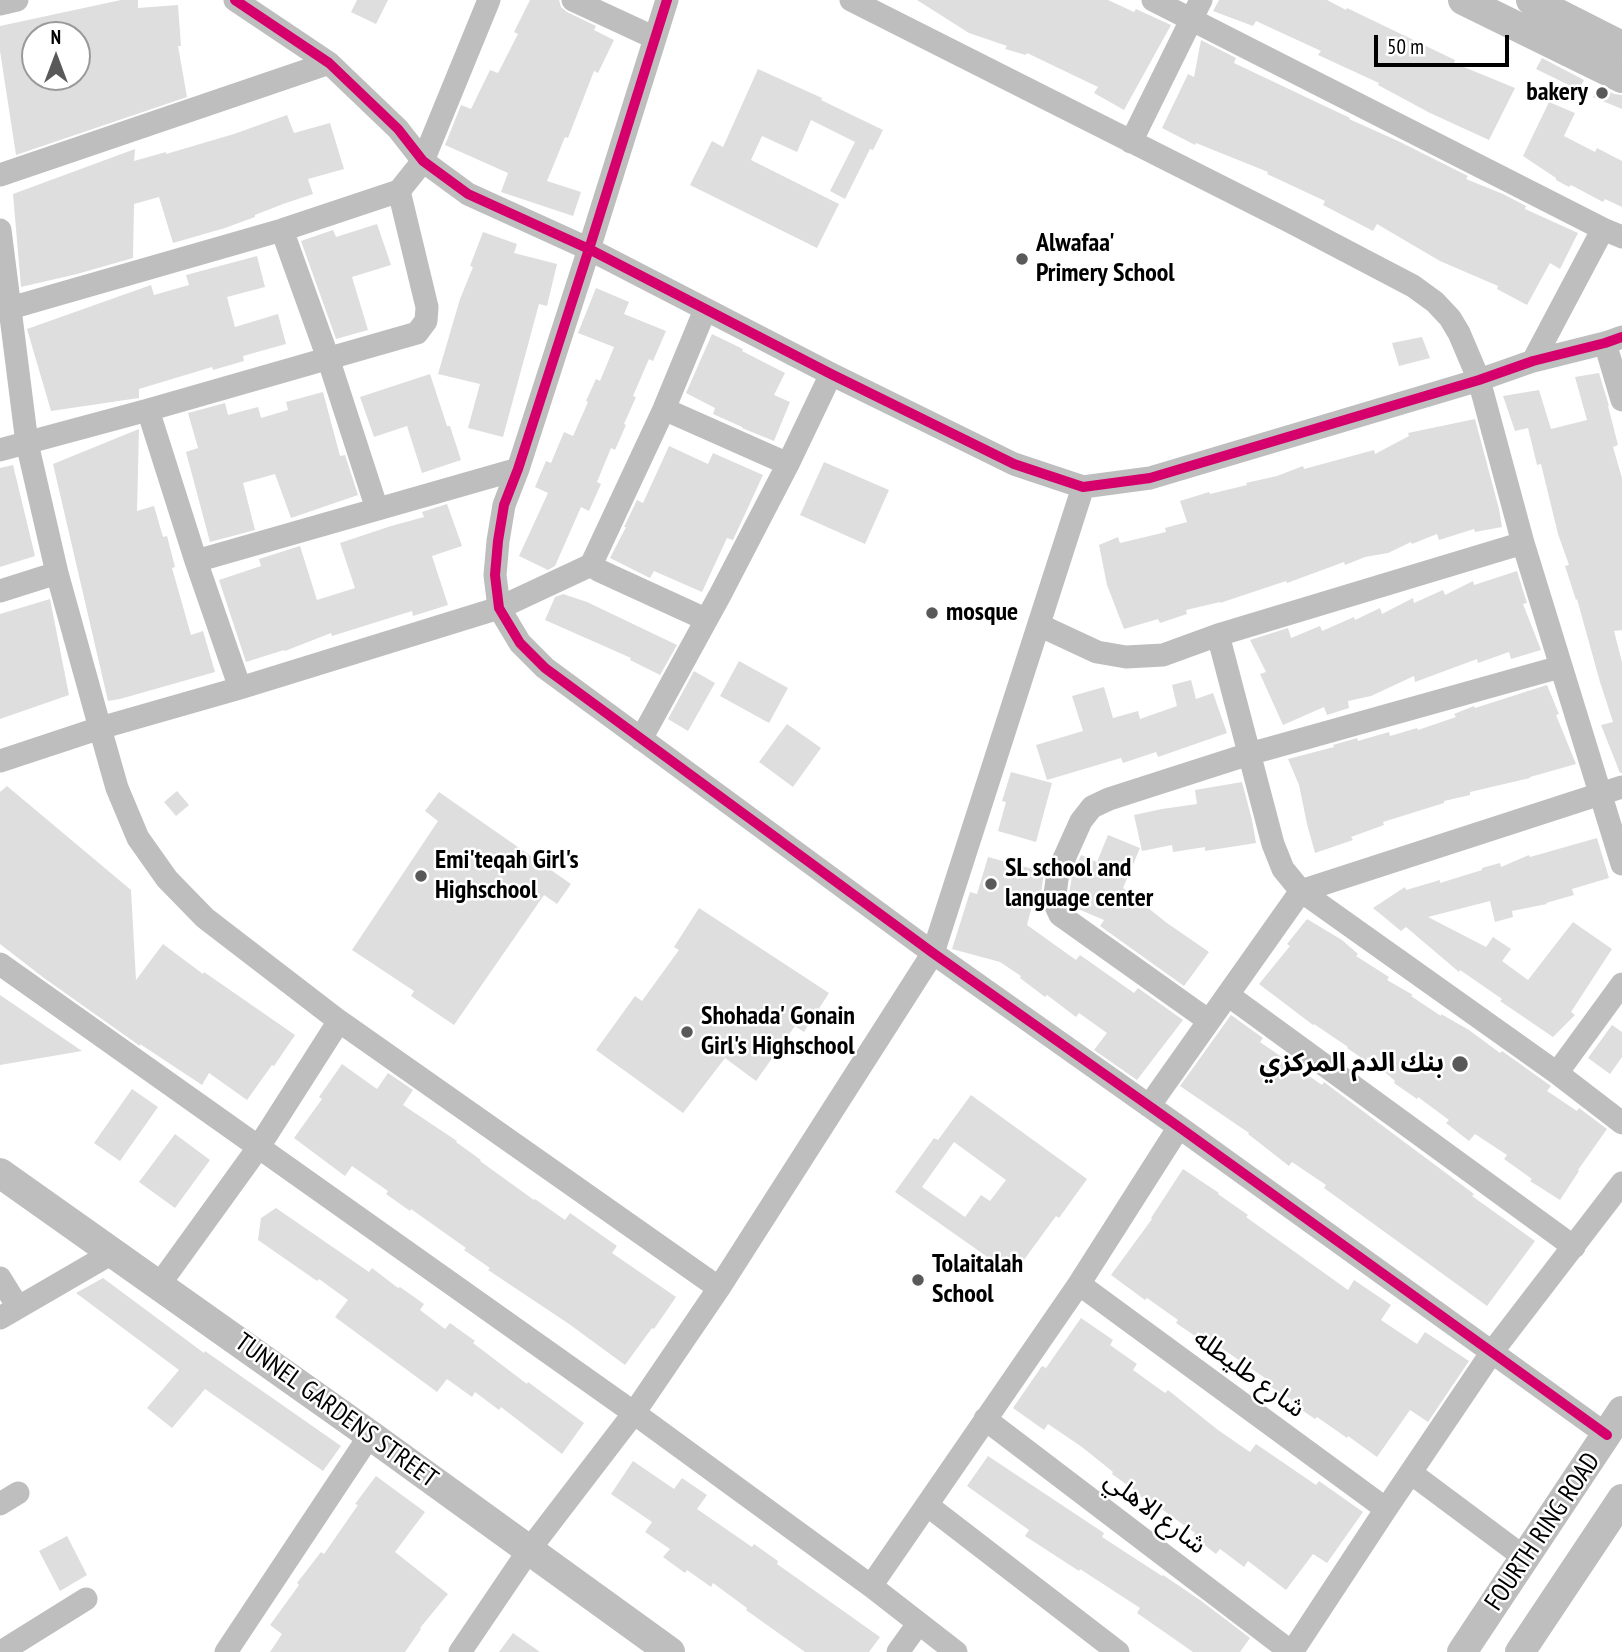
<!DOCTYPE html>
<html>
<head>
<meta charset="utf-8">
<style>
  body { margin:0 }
  #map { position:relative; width:1622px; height:1652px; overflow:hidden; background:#fff; font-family:"PT Sans Narrow",sans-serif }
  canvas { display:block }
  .north { position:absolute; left:21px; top:21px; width:70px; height:70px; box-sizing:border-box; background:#fff; border:2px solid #999; border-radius:50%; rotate:0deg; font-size:19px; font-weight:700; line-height:28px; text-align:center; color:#000 }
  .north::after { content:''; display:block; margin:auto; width:24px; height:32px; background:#595959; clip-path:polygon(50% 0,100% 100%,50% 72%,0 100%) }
  .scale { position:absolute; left:1374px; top:35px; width:135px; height:32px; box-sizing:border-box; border:4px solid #000; border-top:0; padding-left:9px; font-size:21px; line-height:24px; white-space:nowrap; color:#000; -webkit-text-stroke:5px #fff; paint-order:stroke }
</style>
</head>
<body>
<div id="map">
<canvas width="1622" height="1652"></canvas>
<div class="north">N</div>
<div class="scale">50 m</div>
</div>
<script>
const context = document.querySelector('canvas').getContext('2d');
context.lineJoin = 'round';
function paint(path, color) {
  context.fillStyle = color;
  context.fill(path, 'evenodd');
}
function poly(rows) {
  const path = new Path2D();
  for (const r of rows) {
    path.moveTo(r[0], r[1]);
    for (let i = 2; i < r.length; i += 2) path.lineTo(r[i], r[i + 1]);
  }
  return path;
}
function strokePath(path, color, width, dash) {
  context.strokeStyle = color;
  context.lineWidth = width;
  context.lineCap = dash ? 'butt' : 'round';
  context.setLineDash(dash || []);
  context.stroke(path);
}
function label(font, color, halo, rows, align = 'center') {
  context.font = font + ' "PT Sans Narrow","Noto Sans Arabic",sans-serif';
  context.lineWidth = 5;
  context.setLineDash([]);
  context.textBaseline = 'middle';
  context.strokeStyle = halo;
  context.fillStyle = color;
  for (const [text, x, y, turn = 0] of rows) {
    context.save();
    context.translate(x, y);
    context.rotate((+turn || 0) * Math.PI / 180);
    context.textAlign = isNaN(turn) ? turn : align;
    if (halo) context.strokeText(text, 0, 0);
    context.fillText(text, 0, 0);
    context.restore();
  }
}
const building = poly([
  [121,0,138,0,138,8,178,5,181,46,178,46,187,97,16,155,0,51,0,26],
  [35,35,77,35,77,77,35,77],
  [357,0,388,0,376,24,351,12],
  [530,0,559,0,561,7,567,12,596,26,594,30,614,40,598,73,594,71,568,138,565,137,547,181,581,192,573,216,501,192,508,173,445,145,461,105,471,109,490,70,498,73,518,34,514,32],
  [917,0,1108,0,1134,12,1136,9,1171,25,1124,110,1094,93,1098,87,1027,53,1026,55,1005,49,1007,46,969,33],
  [1219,0,1327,0,1346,10,1347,8,1455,60,1454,63,1515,88,1489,140,1430,113,1378,85,1379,83,1318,55,1321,51,1256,21,1253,26,1213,11],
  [1201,40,1236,58,1234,63,1350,118,1349,119,1398,141,1468,176,1466,179,1503,194,1526,206,1525,209,1578,233,1560,269,1550,263,1527,305,1497,289,1498,286,1440,261,1377,224,1373,231,1323,205,1325,201,1267,174,1268,172,1196,143,1195,145,1162,128,1188,74,1194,77],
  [1542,58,1584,80,1579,90,1536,69],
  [758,69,822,98,821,100,883,130,873,150,870,149,845,199,830,191,855,142,811,120,797,152,762,136,751,160,839,204,817,248,690,185,712,141,723,147],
  [1600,87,1614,94,1622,95,1622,109,1593,97],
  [1549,102,1575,113,1564,136,1595,152,1597,148,1622,161,1622,207,1605,199,1603,202,1571,185,1569,187,1556,180,1556,178,1523,156],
  [287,115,294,133,330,123,344,169,308,179,313,194,283,204,255,215,255,217,225,228,173,243,159,197,134,204,133,258,77,274,21,287,13,194,135,149,134,161,166,152,166,154,234,134],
  [377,224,391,265,352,277,368,330,336,339,301,241,333,230,336,237],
  [483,232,517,244,514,253,557,264,547,306,539,304,503,437,468,428,480,384,438,374,460,299,473,267,470,266],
  [257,256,265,287,227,297,235,327,278,314,286,344,243,356,244,361,213,370,212,367,139,389,139,398,51,411,27,329,151,285,154,295,189,285,186,275],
  [596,288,629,302,624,314,666,331,653,361,649,359,633,396,636,397,624,424,626,425,615,450,611,448,597,482,601,484,589,511,581,507,555,566,548,570,519,556,548,493,535,487,546,461,551,463,564,432,573,436,588,402,586,401,596,379,600,381,614,347,578,333],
  [712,334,743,349,742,351,785,373,774,395,790,402,774,441,742,428,742,427,713,414,715,408,686,393],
  [1422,337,1430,358,1399,366,1392,343],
  [1599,373,1609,406,1608,406,1618,445,1613,447,1622,478,1622,630,1614,631,1622,662,1622,773,1620,773,1601,725,1613,722,1600,682,1577,599,1576,600,1565,566,1569,565,1558,534,1541,464,1537,465,1528,428,1515,431,1503,396,1539,390,1551,429,1587,420,1575,377],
  [430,374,447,426,450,426,461,460,422,473,407,426,374,437,360,397],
  [323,392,340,456,345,455,358,495,291,518,275,474,243,483,255,530,210,542,186,452,198,448,188,413,225,403,228,415,258,407,261,418,288,410,286,402],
  [1475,419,1499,509,1502,527,1475,532,1474,529,1439,540,1437,534,1412,544,1411,542,1388,553,1365,557,1345,565,1344,562,1287,583,1286,581,1220,603,1220,602,1186,610,1187,614,1160,623,1158,619,1124,629,1107,585,1099,545,1118,537,1120,543,1166,532,1165,528,1187,522,1180,501,1209,492,1210,494,1247,485,1246,483,1277,476,1303,466,1304,469,1374,450,1375,454,1409,436,1408,433],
  [139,429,137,511,154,506,163,537,167,536,175,567,172,568,191,635,203,631,215,672,120,699,108,701,53,464],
  [669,446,708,464,713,453,763,475,733,540,727,538,702,592,654,571,650,578,610,558,626,527,624,527,637,500,643,503],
  [824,462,889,490,865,544,800,515],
  [13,465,35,556,0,567,0,468],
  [447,504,462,546,432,556,448,605,413,616,412,611,332,636,331,633,285,651,284,650,246,662,219,580,261,566,259,559,300,546,317,600,355,588,340,543,391,526,424,517,422,512],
  [1517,571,1527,603,1523,604,1541,650,1511,659,1509,652,1478,663,1477,659,1415,682,1414,676,1371,696,1348,701,1349,708,1327,715,1324,707,1283,725,1260,674,1266,672,1250,640,1288,628,1291,638,1320,626,1322,631,1354,617,1355,620,1380,608,1382,614,1413,598,1414,603,1443,590,1445,595,1473,581,1474,585],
  [563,594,587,602,677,645,660,675,630,660,631,658,545,620,555,597],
  [50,599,69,695,0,719,0,614],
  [739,661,788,688,769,723,720,696],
  [694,671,715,683,688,731,668,719],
  [1191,680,1196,699,1213,693,1227,733,1158,757,1156,752,1123,763,1121,758,1047,780,1036,745,1083,731,1072,696,1104,687,1113,718,1138,711,1140,719,1177,706,1172,685],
  [1547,685,1559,714,1556,715,1576,764,1530,777,1530,778,1470,792,1470,795,1444,801,1444,803,1383,822,1384,825,1351,837,1353,840,1315,853,1307,824,1299,785,1288,759,1334,747,1333,745,1357,738,1358,741,1389,732,1390,736,1417,728,1418,730,1456,717,1454,714,1474,706,1475,708],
  [787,724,821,748,793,787,759,762],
  [1011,772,1052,783,1036,842,998,831,1006,802,1002,801],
  [1242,782,1252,820,1256,843,1205,851,1205,847,1173,852,1172,845,1142,851,1134,815,1162,809,1197,804,1195,790],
  [7,786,131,890,136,980,163,944,203,974,204,972,295,1035,274,1066,272,1065,247,1100,209,1073,202,1085,140,1044,140,1046,44,978,0,944,0,792],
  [177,791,189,805,176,816,164,802],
  [439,792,571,884,557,904,544,895,454,1025,411,996,414,991,352,950,438,821,425,811],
  [1108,835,1140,848,1123,888,1167,923,1209,952,1184,986,1100,926,1104,920,1071,906,1068,900,1072,876,1081,855,1097,862],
  [1597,838,1609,878,1572,889,1574,895,1546,903,1547,904,1512,911,1513,917,1495,922,1490,901,1428,917,1486,947,1493,937,1511,949,1502,961,1528,980,1573,922,1612,949,1571,1012,1575,1015,1553,1037,1500,1001,1502,999,1460,970,1459,972,1406,927,1401,931,1373,908,1405,887,1406,890,1440,880,1440,883,1482,870,1482,868,1500,863,1501,867,1529,855,1530,857],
  [988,857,1044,872,1041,893,1036,891,1027,925,1076,960,1080,955,1134,993,1138,988,1183,1020,1137,1080,1094,1050,1107,1033,1079,1013,1076,1017,1047,995,1045,997,1020,978,1021,976,1000,962,952,949,970,892,977,894],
  [699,908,829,993,804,1032,795,1026,756,1081,725,1058,683,1113,596,1050,635,996,642,1001,679,950,674,947],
  [1307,919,1342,940,1358,954,1356,956,1389,977,1387,980,1413,995,1411,996,1441,1016,1441,1014,1469,1030,1500,1053,1502,1051,1551,1086,1547,1091,1577,1111,1579,1108,1607,1129,1578,1170,1579,1171,1560,1200,1530,1181,1532,1179,1504,1159,1507,1155,1475,1134,1469,1141,1446,1123,1449,1120,1418,1097,1417,1099,1394,1083,1395,1081,1368,1057,1366,1061,1347,1048,1348,1047,1314,1024,1313,1025,1259,984,1290,946,1287,944],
  [0,995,82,1051,0,1065],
  [1231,1015,1263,1038,1260,1042,1322,1085,1324,1082,1348,1100,1474,1194,1472,1196,1535,1241,1487,1306,1324,1188,1326,1185,1292,1162,1289,1166,1248,1134,1249,1133,1180,1086],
  [1612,1025,1622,1032,1622,1057,1610,1074,1588,1058],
  [342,1064,377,1089,388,1073,413,1090,403,1105,457,1141,456,1142,481,1160,480,1161,534,1200,535,1199,565,1220,570,1213,617,1246,612,1253,676,1297,654,1329,652,1328,625,1365,569,1324,488,1270,490,1268,464,1250,466,1248,411,1209,410,1211,386,1194,388,1191,352,1166,345,1176,294,1138,322,1099,319,1097],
  [132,1089,158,1107,120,1161,94,1143],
  [971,1095,1087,1179,1059,1218,1056,1216,1013,1275,895,1192,934,1138,938,1140],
  [954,1142,1006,1180,990,1201,981,1195,965,1217,922,1187],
  [175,1134,210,1160,175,1208,139,1182],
  [1183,1169,1219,1193,1218,1194,1248,1215,1246,1217,1348,1290,1354,1280,1391,1305,1381,1320,1417,1344,1425,1332,1469,1361,1428,1422,1410,1410,1377,1457,1348,1436,1347,1438,1317,1417,1315,1419,1290,1402,1292,1400,1263,1382,1265,1378,1198,1332,1195,1336,1176,1323,1178,1320,1147,1298,1145,1300,1111,1275,1152,1219,1151,1218],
  [276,1208,369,1272,372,1268,398,1288,400,1287,424,1304,420,1310,445,1329,450,1323,475,1341,473,1343,527,1384,528,1382,584,1423,562,1454,501,1407,499,1410,475,1392,472,1397,447,1379,437,1392,335,1317,348,1300,319,1279,317,1281,258,1240,261,1218],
  [103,1278,204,1353,205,1351,341,1446,323,1471,205,1389,172,1428,147,1408,179,1370,76,1293],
  [1081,1318,1113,1340,1110,1345,1137,1364,1133,1370,1165,1393,1168,1390,1218,1430,1250,1452,1256,1444,1316,1485,1319,1481,1363,1512,1327,1563,1313,1554,1286,1590,1248,1561,1244,1567,1220,1549,1216,1554,1193,1536,1195,1533,1163,1510,1161,1511,1140,1496,1141,1495,1112,1474,1113,1472,1082,1447,1048,1424,1044,1430,1013,1408,1042,1366,1046,1368],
  [988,1456,1104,1533,1102,1537,1162,1576,1163,1575,1200,1600,1250,1638,1240,1652,1193,1652,1137,1613,1140,1608,1080,1569,1079,1571,1025,1536,1029,1530,967,1486],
  [633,1461,674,1489,682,1478,707,1495,697,1509,752,1547,754,1544,778,1561,777,1564,880,1637,869,1652,805,1652,746,1610,747,1608,713,1583,711,1587,687,1570,685,1573,663,1557,670,1549,645,1532,652,1522,611,1494],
  [376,1476,425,1512,395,1552,448,1594,420,1628,421,1629,405,1652,270,1652,282,1634,270,1625,299,1585,297,1583,321,1552,324,1554,358,1505,355,1504],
  [67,1536,87,1575,60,1591,39,1551],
  [513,1633,540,1652,499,1652]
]);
const minor = poly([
  [235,0,329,63,398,129,423,161,468,194,589,249,831,374,1014,464,1083,487,1150,478,1479,380,1533,361,1605,343,1622,337],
  [573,0,655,38],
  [667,0,589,249,518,469,504,505,498,541,495,575,499,608,520,643,545,668,933,953,1179,1127,1607,1435],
  [851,0,1289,221,1413,286,1435,302,1450,318,1459,333,1479,380,1523,543,1622,864],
  [1153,0,1603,229,1622,237],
  [0,4,17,0],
  [1131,142,1201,0],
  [0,175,329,63],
  [0,230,27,443,57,573,100,728,117,788,138,838,167,879,205,918,339,1021,719,1288],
  [282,230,328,358,377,509],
  [705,310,664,409,591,565,598,570,705,619],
  [0,311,282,230,399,191,423,161,489,0],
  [1605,343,1622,400],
  [1533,361,1603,229],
  [664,409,788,464],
  [148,410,196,561,240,688],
  [0,450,148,410,417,333,426,321,427,307,399,191],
  [196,561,518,469],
  [0,591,57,573],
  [1039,625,1097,652,1126,657,1163,655,1218,635,1523,543],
  [1218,635,1273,844,1283,869,1301,891,1557,1073,1622,1123],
  [641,739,720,595,788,464,831,374],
  [0,761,100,728,240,688,499,608,591,565],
  [0,964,634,1413,871,1586,956,1652],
  [1228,995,1574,1247],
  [1209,1021,1060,915,1054,902,1058,872,1081,821,1092,807,1109,799,1249,754,1560,667],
  [1557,1073,1622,984],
  [1149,1106,1301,891,1622,787],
  [0,1278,18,1307],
  [1079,1284,1386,1509],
  [159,1285,258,1148,339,1021],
  [0,1318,112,1253],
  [985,1419,1291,1652],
  [1411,1473,1525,1558],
  [0,1504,18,1493],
  [927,1505,1118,1652],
  [871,1586,1079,1284,1179,1127],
  [1,1652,86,1599],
  [226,1652,370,1435],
  [460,1652,529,1550,634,1413,719,1288,933,953,1083,487],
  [898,1652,918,1624],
  [1292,1652,1386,1509,1492,1352,1622,1183]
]);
const major = poly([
  [1463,0,1622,78],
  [1531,0,1622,46],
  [0,1173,370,1435,670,1652],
  [1462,1652,1622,1411],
  [1520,1652,1622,1499]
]);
const cycleway = poly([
  [235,0,329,63,398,129,423,161,468,194,589,249,831,374,1014,464,1083,487,1150,478,1479,380,1533,361,1605,343,1622,337],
  [667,0,589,249,518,469,504,505,498,541,495,575,499,608,520,643,545,668,933,953,1179,1127,1607,1435]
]);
const markers = [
  [1602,93,7,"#595959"],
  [1022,259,7,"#595959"],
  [932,613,7,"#595959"],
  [421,876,7,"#595959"],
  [991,884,7,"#595959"],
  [687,1032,7,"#595959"],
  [1460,1064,9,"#595959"],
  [918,1280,7,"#595959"]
];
const poiNames = [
  ["bakery",1588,93,"right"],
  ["Alwafaa'",1036,244],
  ["Primery School",1036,274],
  ["mosque",946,613],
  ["Emi'teqah Girl's",435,861],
  ["Highschool",435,891],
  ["SL school and",1005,869],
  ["language center",1005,899],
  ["Shohada' Gonain",701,1017],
  ["Girl's Highschool",701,1047],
  ["بنك الدم المركزي",1444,1064,"right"],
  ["Tolaitalah",932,1265],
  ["School",932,1295]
];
const streetNames = [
  ["شارع طليطله",1249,1374,36],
  ["TUNNEL GARDENS STREET",336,1411,36],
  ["شارع الاهلي",1155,1513,37],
  ["FOURTH RING ROAD",1543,1532,-56]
];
paint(building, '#dedede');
strokePath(minor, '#bebebe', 23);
strokePath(major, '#bebebe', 30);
strokePath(cycleway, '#d6006c', 10);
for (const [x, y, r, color] of markers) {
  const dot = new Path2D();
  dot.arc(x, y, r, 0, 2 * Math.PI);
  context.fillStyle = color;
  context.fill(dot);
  strokePath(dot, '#fff', 2.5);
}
label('bold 26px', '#000', '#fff', poiNames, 'left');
label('26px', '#000', '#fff', streetNames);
</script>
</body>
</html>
